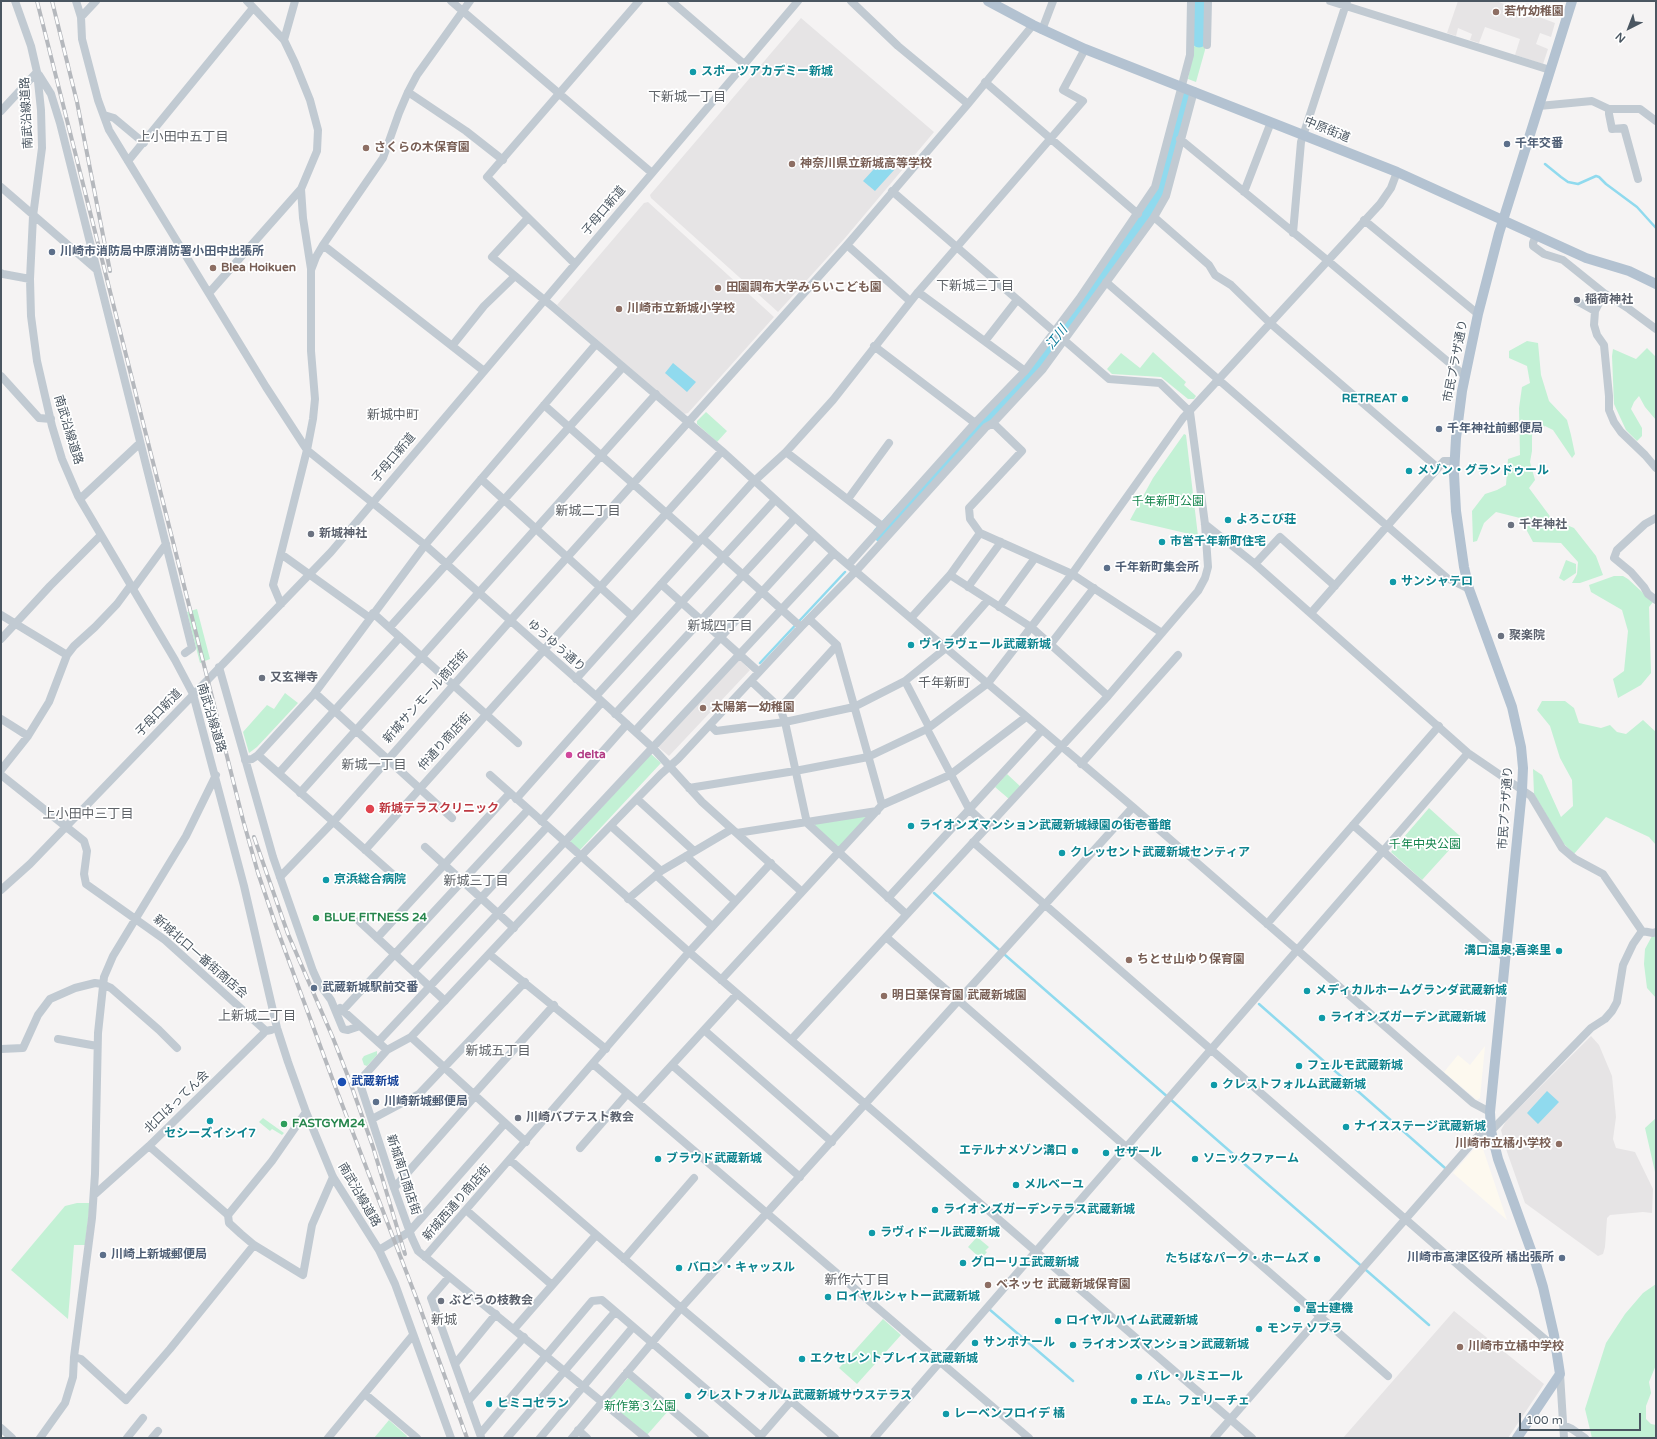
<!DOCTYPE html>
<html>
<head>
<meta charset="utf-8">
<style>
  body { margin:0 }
  #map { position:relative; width:1657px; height:1439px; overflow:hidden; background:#f5f3f3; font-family:"Varela Round",sans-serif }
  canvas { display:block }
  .frame { position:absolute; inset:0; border:2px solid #4a5661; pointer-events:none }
  .north { position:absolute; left:1609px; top:8px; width:40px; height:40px; -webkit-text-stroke:3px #fff; paint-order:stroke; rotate:222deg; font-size:11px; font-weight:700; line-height:16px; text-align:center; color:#4a5661 }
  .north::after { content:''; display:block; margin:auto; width:14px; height:18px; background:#4a5661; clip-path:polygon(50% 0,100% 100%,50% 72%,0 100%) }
  .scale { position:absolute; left:1519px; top:1413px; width:122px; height:18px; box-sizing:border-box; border:2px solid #4a5661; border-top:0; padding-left:5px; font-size:12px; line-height:14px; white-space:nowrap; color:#4a5661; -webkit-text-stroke:3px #fff; paint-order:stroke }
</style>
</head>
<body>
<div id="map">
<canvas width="1657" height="1439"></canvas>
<div class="frame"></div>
<div class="north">N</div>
<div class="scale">100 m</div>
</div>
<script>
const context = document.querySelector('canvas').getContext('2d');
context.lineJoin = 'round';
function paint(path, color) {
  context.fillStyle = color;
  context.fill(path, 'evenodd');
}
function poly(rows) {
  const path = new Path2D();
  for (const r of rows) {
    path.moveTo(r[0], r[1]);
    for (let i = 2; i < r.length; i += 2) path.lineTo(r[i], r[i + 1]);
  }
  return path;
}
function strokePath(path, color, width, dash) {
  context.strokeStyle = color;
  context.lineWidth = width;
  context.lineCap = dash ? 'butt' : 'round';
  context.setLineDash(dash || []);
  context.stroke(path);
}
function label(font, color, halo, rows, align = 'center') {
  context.font = font + ' "Varela Round","Noto Sans JP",sans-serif';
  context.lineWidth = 3.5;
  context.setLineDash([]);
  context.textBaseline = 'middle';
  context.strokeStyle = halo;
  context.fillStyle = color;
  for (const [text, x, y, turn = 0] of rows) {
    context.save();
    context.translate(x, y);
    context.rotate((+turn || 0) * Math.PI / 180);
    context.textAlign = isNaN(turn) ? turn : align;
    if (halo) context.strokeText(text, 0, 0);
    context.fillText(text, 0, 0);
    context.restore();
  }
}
const commercial = poly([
  [1485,1046,1480,1098,1477,1100,1444,1072,1458,1055,1470,1065],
  [1481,1141,1484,1152,1507,1220,1453,1173]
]);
const education = poly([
  [1458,1,1496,1,1555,23,1551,37,1540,33,1536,44,1548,49,1543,64,1515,55,1520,39,1485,27,1479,43,1470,40,1472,34,1458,28,1456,36,1447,33],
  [801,18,934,132,845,238,778,312,651,198,650,195],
  [648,202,774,317,688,413,684,414,557,305,644,203],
  [738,658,750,670,669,756,657,746],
  [1591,1036,1599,1045,1612,1076,1616,1117,1613,1139,1616,1148,1635,1152,1653,1189,1652,1213,1643,1212,1610,1215,1607,1218,1605,1247,1603,1254,1598,1256,1525,1203,1506,1149,1501,1130,1506,1121],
  [1454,1311,1544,1384,1508,1438,1343,1438]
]);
const green = poly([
  [1196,1,1206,1,1205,50,1196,82,1188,79,1195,42],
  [1527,341,1538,343,1541,375,1549,401,1567,420,1571,435,1575,454,1572,458,1553,430,1545,426,1532,435,1532,451,1530,462,1535,480,1529,488,1552,519,1574,528,1596,556,1603,575,1580,583,1572,583,1577,574,1578,562,1561,543,1533,542,1520,518,1496,512,1484,523,1477,541,1473,542,1472,511,1485,494,1497,490,1506,485,1508,459,1520,455,1519,408,1522,387,1530,383,1527,366,1509,358,1509,351],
  [1647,348,1656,357,1656,420,1645,407,1639,396,1634,402,1631,409,1642,428,1642,436,1637,441,1626,430,1614,404,1612,356,1613,349,1636,359],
  [1153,352,1186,382,1184,385,1196,396,1194,399,1188,399,1161,377,1112,374,1107,369,1121,353,1140,368],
  [706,412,727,431,717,442,697,424,697,421],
  [1184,434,1186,435,1198,536,1130,520,1153,478],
  [1566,560,1576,564,1576,573,1564,581,1559,578],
  [1614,576,1623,576,1628,579,1653,602,1649,607,1651,673,1641,685,1618,698,1613,679,1624,671,1628,631,1622,610,1591,592,1589,585],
  [197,609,210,659,200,663,187,612],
  [285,693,298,703,257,747,249,753,243,732,267,705,274,709],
  [1542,701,1565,701,1574,708,1579,723,1601,728,1610,725,1617,732,1626,734,1643,720,1656,732,1656,845,1649,837,1606,817,1574,854,1563,843,1534,794,1533,769,1542,775,1561,817,1573,806,1572,780,1560,758,1550,726,1537,710],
  [651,754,661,763,579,851,569,843],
  [1007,774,1021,787,1009,799,995,787],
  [1429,808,1461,837,1422,880,1391,852],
  [864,815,866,818,839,847,814,828,815,824],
  [1656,935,1656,998,1647,988,1644,964,1645,949,1652,936],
  [377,1051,377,1055,367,1066,364,1065,362,1059,364,1056],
  [263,1118,284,1133,282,1135,272,1129,270,1131,259,1122],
  [1656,1118,1656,1172,1655,1172,1645,1128],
  [77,1203,90,1203,85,1245,74,1245,68,1319,11,1270,65,1206],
  [977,1237,989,1247,985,1251,987,1252,981,1259,968,1247],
  [1656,1284,1656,1365,1649,1382,1651,1393,1646,1406,1646,1419,1651,1424,1656,1425,1656,1438,1592,1438,1585,1409,1606,1343,1625,1314,1643,1293],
  [883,1319,901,1335,857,1384,839,1368],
  [629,1377,669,1410,647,1435,608,1402,608,1400],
  [389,1420,407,1436,406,1438,374,1438]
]);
const water = poly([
  [884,158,895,169,875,191,863,181],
  [673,363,696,382,687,392,665,373],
  [1547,1091,1559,1102,1538,1124,1527,1113]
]);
const stream = poly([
  [1545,164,1561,177,1568,182,1578,184,1596,176,1599,177,1606,184,1637,207,1656,228],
  [760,663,845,572],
  [934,893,1429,1325],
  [1259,1004,1445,1168],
  [989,1309,1073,1381]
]);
const river = poly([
  [1198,1,1199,40],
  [880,534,1030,373,1061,335,1091,290,1129,240,1161,188,1177,130,1183,98]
]);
const minor = poly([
  [15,1,31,46,37,72,41,110,42,148,33,216,30,279,31,316,37,361,52,426,62,459,78,496,175,660,193,694,244,886,277,1028,288,1062,306,1112,333,1177,379,1250,395,1284,451,1438],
  [76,1,81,17,82,39,98,100,109,130,266,387,307,450,425,545,596,696,652,747,702,802,802,892],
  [247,1,284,40,295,63,310,100,318,130,317,151,301,189,303,218,311,269],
  [451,1,652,173],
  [671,1,744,64],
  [851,1,898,46,968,104],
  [1330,1,1550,70],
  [81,17,96,1],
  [1042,30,1053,1],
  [284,40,295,1],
  [1207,45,1208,1],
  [39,75,51,94,60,123,192,648,185,653],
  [985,82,1138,214],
  [408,92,466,131,503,160],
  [1539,106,1592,101,1609,109,1640,109,1656,121],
  [1609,109,1609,114,1612,129,1624,128,1638,179],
  [1,111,37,72],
  [104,115,114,118,144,143],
  [1180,139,1327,260,1465,376],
  [128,161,253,8],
  [1,187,97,270],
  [1244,192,1271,122],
  [1154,217,1209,265,1215,275,1231,285,1270,323,1438,468],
  [528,218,492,257,553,307,722,451,834,553,1133,807,1473,1103,1490,1112],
  [1364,220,1478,314],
  [1293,233,1301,142,1347,1],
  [1536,235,1533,243,1533,246,1544,254,1563,260,1604,293,1629,309,1656,329],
  [323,245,484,371],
  [847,245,910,301],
  [575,264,487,177,639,1],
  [1,273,3,274,30,279],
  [1106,282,1447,578,1469,589],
  [918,292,1025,371],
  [209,293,301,189],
  [1604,293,1595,311,1594,325,1597,335,1604,345,1609,396,1609,410,1614,422,1621,432,1645,455,1656,468],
  [1577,301,1595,311],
  [985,341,1017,300],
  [452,346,484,306,515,276],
  [874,346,975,423],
  [1,376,39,418,51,419],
  [544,405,699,542],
  [993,423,1022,451,969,508,970,519,980,533,1072,574,1162,633],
  [786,452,882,526],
  [481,479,632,616],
  [80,499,140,443],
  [848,499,889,443],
  [1656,518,1645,524,1617,550,1614,558,1631,572,1644,587,1648,594,1656,600],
  [1205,524,1255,564,1468,753,1531,796,1562,848,1575,859,1603,874,1642,931,1653,933,1656,932],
  [702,538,801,627],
  [281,554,370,618],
  [849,564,975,423,1025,371,1079,299,1155,187,1190,55,1191,1],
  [1255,564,1280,537,1335,586],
  [950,575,1031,627,1108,696],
  [661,584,759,672],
  [968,587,1001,542],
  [133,589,166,544],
  [281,604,273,585,307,450,313,419,315,399,311,351,311,270,316,257,323,245,383,158,399,113,408,92,417,75,470,1],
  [999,607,1035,558],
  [373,613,518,743],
  [1311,613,1444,461,1455,461],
  [1,615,67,655],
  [911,618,950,575,980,533],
  [809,619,837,645,882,805],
  [390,627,623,367],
  [1,639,50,586,101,535],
  [1050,645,1094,588],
  [219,667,273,857,313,971,318,982,331,1000,343,1029,348,1030,360,1026],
  [576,679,751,484,786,452,833,400,918,292,1083,101,1063,90,1085,49],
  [751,681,780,708,785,722,807,823,906,914],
  [905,681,929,727],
  [315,693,452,818],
  [596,696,775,500],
  [780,708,837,645],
  [615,714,795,518],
  [1,719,28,736],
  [710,725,716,731,785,722,854,707,905,681,946,648,988,600],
  [927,729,969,809,987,826],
  [635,731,814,535],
  [258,755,397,878],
  [245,760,252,759,258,755,314,694,425,545,596,344],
  [1081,764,1178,655],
  [1,770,28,736,49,702,67,655,74,646,95,627,117,604,131,585],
  [279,773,400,637],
  [1,775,84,841,87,851,84,874,86,884,165,940,266,1031],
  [490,775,689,952,1252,1438],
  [689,788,795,771,868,757,927,729,988,683,1072,574,1183,418,1380,204,1391,188,1397,172],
  [300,793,656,394],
  [516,799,602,702],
  [637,799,694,851],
  [541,821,627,724],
  [1353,825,1505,958],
  [611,826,661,871],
  [737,833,877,811],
  [973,842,1473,1278,1546,1340,1556,1347],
  [425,847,514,928],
  [365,850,722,451],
  [686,856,735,901],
  [656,875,712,926],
  [280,877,333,822,510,621,847,245,968,104,1033,25],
  [1,890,30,864,331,552,798,1],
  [888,898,1042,730],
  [628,899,661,871,732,829],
  [359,921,445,1001],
  [1267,924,1439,726],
  [886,937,1388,1376],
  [377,938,510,793],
  [489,954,606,1049],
  [413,971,547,827],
  [721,980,882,805,950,775,1026,717],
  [340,1008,387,1050],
  [343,1010,528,810],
  [704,1030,832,1142],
  [411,1037,526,1142],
  [58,1039,97,1046],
  [791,1040,1108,696,1198,591,1205,578,1208,567,1205,524,1190,412,1160,383,1109,379,892,191],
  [378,1042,834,553],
  [1,1049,23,1048,38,1015,50,999,75,988,95,983,102,984,111,988,159,1030,177,1048],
  [593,1064,1029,1438],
  [672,1065,800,1177],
  [474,1094,554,1005],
  [638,1102,737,994],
  [372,1119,419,1094,525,982],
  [149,1146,228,1215,229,1223,241,1234,254,1245,303,1275,312,1225,333,1177],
  [580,1148,627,1094],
  [510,1160,681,1308,835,1438],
  [394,1188,475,1096],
  [94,1195,149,1146,266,1031,271,1030],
  [466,1210,552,1285],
  [228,1215,272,1161,306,1112],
  [379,1250,409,1232,505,1123],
  [425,1257,689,952,771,863],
  [624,1259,694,1178],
  [449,1277,431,1298,481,1437],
  [514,1329,596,1235],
  [74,1357,81,1359,126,1400,170,1349,254,1245],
  [455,1364,496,1314],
  [627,1372,705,1438],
  [1560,1374,1564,1438],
  [365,1394,417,1438],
  [468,1401,524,1337],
  [1563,1425,1572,1429,1585,1438],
  [1,1428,12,1438],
  [578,1430,587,1438],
  [480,1434,592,1301,602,1300,761,1436],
  [40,1438,65,1403,73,1377,74,1357,92,1218,95,1174,98,1033,104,977,113,956,186,836,216,775],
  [127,1438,143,1418],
  [152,1438,158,1431],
  [328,1438,413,1335],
  [507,1438,615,1312],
  [540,1438,633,1327],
  [572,1438,681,1308,1133,807],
  [646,1438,418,1251,412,1238,394,1188,361,1087,362,1078,387,1050,411,1037,577,860,661,774,678,759,801,627,856,571,986,427,993,423,1043,369,1154,217,1166,196,1194,91],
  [759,1438,792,1400],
  [874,1438,1468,753],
  [1214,1438,1479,1135,1491,1131,1591,1028,1605,1019,1612,1011,1617,1002,1623,965,1633,944,1642,931]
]);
const major = poly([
  [988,1,1033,25,1085,49,1397,172,1586,258,1629,271,1656,284],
  [1517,1438,1560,1374,1554,1335,1543,1287,1536,1264,1498,1159,1491,1131,1490,1112,1522,790,1523,768,1521,747,1512,707,1469,589,1464,567,1456,511,1454,474,1456,438,1462,391,1478,314,1499,233,1572,1]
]);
const rail = poly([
  [37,1,243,820,258,873,276,926,335,1086,419,1305,467,1438],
  [52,1,77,102,110,271],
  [254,837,288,934,333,1038,349,1079,373,1147,405,1254]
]);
const markers = [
  [1496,12,4,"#8d6e63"],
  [693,72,4,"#0f9aa8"],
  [1507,144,4,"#5c6f8a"],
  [366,148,4,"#8d6e63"],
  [792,164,4,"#8d6e63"],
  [52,252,4,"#5c6f8a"],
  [213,268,4,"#8d6e63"],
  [718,288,4,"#8d6e63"],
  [1577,300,4,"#6b7280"],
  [619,309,4,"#8d6e63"],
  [1405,399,4,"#0f9aa8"],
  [1439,429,4,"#5c6f8a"],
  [1409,471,4,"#0f9aa8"],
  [1228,520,4,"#0f9aa8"],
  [1511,525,4,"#6b7280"],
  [311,534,4,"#6b7280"],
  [1162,542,4,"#0f9aa8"],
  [1107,568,4,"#5c6f8a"],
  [1393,582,4,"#0f9aa8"],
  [1501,636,4,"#6b7280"],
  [911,645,4,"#0f9aa8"],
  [262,678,4,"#6b7280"],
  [703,708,4,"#8d6e63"],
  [569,755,4,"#d1479c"],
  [370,809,5,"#e0444e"],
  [911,826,4,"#0f9aa8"],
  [1062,853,4,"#0f9aa8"],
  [326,880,4,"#0f9aa8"],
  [316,918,4,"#2e9e5b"],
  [1559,951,4,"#0f9aa8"],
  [1129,960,4,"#8d6e63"],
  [314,988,4,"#5c6f8a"],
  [1307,991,4,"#0f9aa8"],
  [884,996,4,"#8d6e63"],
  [1322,1018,4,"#0f9aa8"],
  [1299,1066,4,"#0f9aa8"],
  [342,1082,5,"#1a4fb4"],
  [1214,1085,4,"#0f9aa8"],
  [376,1102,4,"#5c6f8a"],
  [518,1118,4,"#6b7280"],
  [210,1121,4,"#0f9aa8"],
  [284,1124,4,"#2e9e5b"],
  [1346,1127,4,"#0f9aa8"],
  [1559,1144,4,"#8d6e63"],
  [1075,1151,4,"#0f9aa8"],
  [1106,1153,4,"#0f9aa8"],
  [658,1159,4,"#0f9aa8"],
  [1195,1159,4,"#0f9aa8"],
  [1016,1185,4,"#0f9aa8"],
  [935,1210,4,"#0f9aa8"],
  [872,1233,4,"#0f9aa8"],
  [103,1255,4,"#5c6f8a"],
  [1562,1258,4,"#5c6f8a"],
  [1317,1259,4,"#0f9aa8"],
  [963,1263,4,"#0f9aa8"],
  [679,1268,4,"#0f9aa8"],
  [988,1285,4,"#8d6e63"],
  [828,1297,4,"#0f9aa8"],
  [441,1301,4,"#6b7280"],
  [1297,1309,4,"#0f9aa8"],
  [1058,1321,4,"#0f9aa8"],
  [1259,1329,4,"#0f9aa8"],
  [975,1343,4,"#0f9aa8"],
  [1073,1345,4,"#0f9aa8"],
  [1460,1347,4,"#8d6e63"],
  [802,1359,4,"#0f9aa8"],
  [1139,1377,4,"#0f9aa8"],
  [688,1396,4,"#0f9aa8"],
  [1134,1401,4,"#0f9aa8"],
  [489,1404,4,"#0f9aa8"],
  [946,1414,4,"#0f9aa8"]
];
const educationNames = [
  ["若竹幼稚園",1504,12],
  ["さくらの木保育園",374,148],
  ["神奈川県立新城高等学校",800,164],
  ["Blea Hoikuen",221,268],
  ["田園調布大学みらいこども園",726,288],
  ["川崎市立新城小学校",627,309],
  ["太陽第一幼稚園",711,708],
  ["ちとせ山ゆり保育園",1137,960],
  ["明日葉保育園 武蔵新城園",892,996],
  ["川崎市立橘小学校",1551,1144,"right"],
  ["ベネッセ 武蔵新城保育園",996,1285],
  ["川崎市立橘中学校",1468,1347]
];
const cultureNames = [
  ["スポーツアカデミー新城",701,72],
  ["RETREAT",1397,399,"right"],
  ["メゾン・グランドゥール",1417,471],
  ["よろこび荘",1236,520],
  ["市営千年新町住宅",1170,542],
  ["サンシャテロ",1401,582],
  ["ヴィラヴェール武蔵新城",919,645],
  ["ライオンズマンション武蔵新城緑園の街壱番館",919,826],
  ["クレッセント武蔵新城センティア",1070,853],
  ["京浜総合病院",334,880],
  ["溝口温泉;喜楽里",1551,951,"right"],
  ["メディカルホームグランダ武蔵新城",1315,991],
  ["ライオンズガーデン武蔵新城",1330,1018],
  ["フェルモ武蔵新城",1307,1066],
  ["クレストフォルム武蔵新城",1222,1085],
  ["ナイスステージ武蔵新城",1354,1127],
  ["セシーズイシイ7",210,1134,"center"],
  ["エテルナメゾン溝口",1067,1151,"right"],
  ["セザール",1114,1153],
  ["ブラウド武蔵新城",666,1159],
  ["ソニックファーム",1203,1159],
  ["メルベーユ",1024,1185],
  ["ライオンズガーデンテラス武蔵新城",943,1210],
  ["ラヴィドール武蔵新城",880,1233],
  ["たちばなパーク・ホームズ",1309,1259,"right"],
  ["グローリエ武蔵新城",971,1263],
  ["バロン・キャッスル",687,1268],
  ["ロイヤルシャトー武蔵新城",836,1297],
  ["冨士建機",1305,1309],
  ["ロイヤルハイム武蔵新城",1066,1321],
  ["モンテ ソプラ",1267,1329],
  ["サンポナール",983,1343],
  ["ライオンズマンション武蔵新城",1081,1345],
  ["エクセレントプレイス武蔵新城",810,1359],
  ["パレ・ルミエール",1147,1377],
  ["クレストフォルム武蔵新城サウステラス",696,1396],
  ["エム。フェリーチェ",1142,1401],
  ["ヒミコセラン",497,1404],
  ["レーベンフロイデ 橘",954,1414]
];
const streetNames = [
  ["南武沿線道路",27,113,-93],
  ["中原街道",1327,130,22],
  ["子母口新道",604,211,-50],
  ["市民プラザ通り",1456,361,-79],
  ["南武沿線道路",68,430,73],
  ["子母口新道",394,458,-50],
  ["ゆうゆう通り",556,646,41],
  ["新城サンモール商店街",426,697,-48],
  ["子母口新道",159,713,-46],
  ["南武沿線道路",211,718,73],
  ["仲通り商店街",445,742,-48],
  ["市民プラザ通り",1506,808,-86],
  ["新城北口一番街商店会",200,957,41],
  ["北口はってん会",177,1102,-44],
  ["新城南口商店街",403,1175,72],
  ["南武沿線道路",359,1195,60],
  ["新城西通り商店街",457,1203,-49]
];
const serviceNames = [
  ["千年交番",1515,144],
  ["川崎市消防局中原消防署小田中出張所",60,252],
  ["千年神社前郵便局",1447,429],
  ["千年新町集会所",1115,568],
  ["武蔵新城駅前交番",322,988],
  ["川崎新城郵便局",384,1102],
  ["川崎上新城郵便局",111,1255],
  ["川崎市高津区役所 橘出張所",1554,1258,"right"]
];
const worshipNames = [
  ["稲荷神社",1585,300],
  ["千年神社",1519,525],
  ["新城神社",319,534],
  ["聚楽院",1509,636],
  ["又玄禅寺",270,678],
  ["川崎バプテスト教会",526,1118],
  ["ぶどうの枝教会",449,1301]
];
const parkNames = [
  ["千年新町公園",1168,502],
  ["千年中央公園",1425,845],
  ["新作第３公園",640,1407]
];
const hotelNames = [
  ["delta",577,755]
];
const healthNames = [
  ["新城テラスクリニック",379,809]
];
const leisureNames = [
  ["BLUE FITNESS 24",324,918],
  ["FASTGYM24",292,1124]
];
const transitNames = [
  ["武蔵新城",351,1082]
];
const neighbourhoodNames = [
  ["下新城一丁目",687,98],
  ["上小田中五丁目",183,138],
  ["下新城三丁目",975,287],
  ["新城中町",393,416],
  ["新城二丁目",588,512],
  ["新城四丁目",720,627],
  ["千年新町",944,684],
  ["新城一丁目",374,766],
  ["上小田中三丁目",88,815],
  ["新城三丁目",476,882],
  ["上新城二丁目",257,1017],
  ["新城五丁目",498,1052],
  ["新作六丁目",857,1281],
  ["新城",444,1321]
];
const waterNames = [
  ["江川",1057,338,-52]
];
paint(commercial, '#fdf9ef');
paint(education, '#e6e4e5');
paint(green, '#c3f1d5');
paint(water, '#90daee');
strokePath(stream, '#90daee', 2.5);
strokePath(river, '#90daee', 15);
strokePath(minor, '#c1cad2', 8);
strokePath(major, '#b3c2d1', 10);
strokePath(rail, '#b5b8bd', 4);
strokePath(rail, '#fff', 2.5, [8]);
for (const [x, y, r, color] of markers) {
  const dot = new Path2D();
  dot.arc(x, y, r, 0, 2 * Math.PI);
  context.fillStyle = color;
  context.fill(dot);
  strokePath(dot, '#fff', 1.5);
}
label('bold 12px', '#785e54', '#fff', educationNames, 'left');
label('bold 12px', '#0d838f', '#fff', cultureNames, 'left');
label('12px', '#4a5661', '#fff', streetNames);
label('bold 12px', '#4e5e75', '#fff', serviceNames, 'left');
label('bold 12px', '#5b616d', '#fff', worshipNames, 'left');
label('12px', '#17864f', '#fff', parkNames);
label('bold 12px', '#b23c85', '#fff', hotelNames, 'left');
label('bold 12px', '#be3a42', '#fff', healthNames, 'left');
label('bold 12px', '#27864d', '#fff', leisureNames, 'left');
label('bold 12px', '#164399', '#fff', transitNames, 'left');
label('13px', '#5f6368', '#fff', neighbourhoodNames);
label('italic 13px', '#0c7c9b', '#fff', waterNames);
</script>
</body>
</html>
